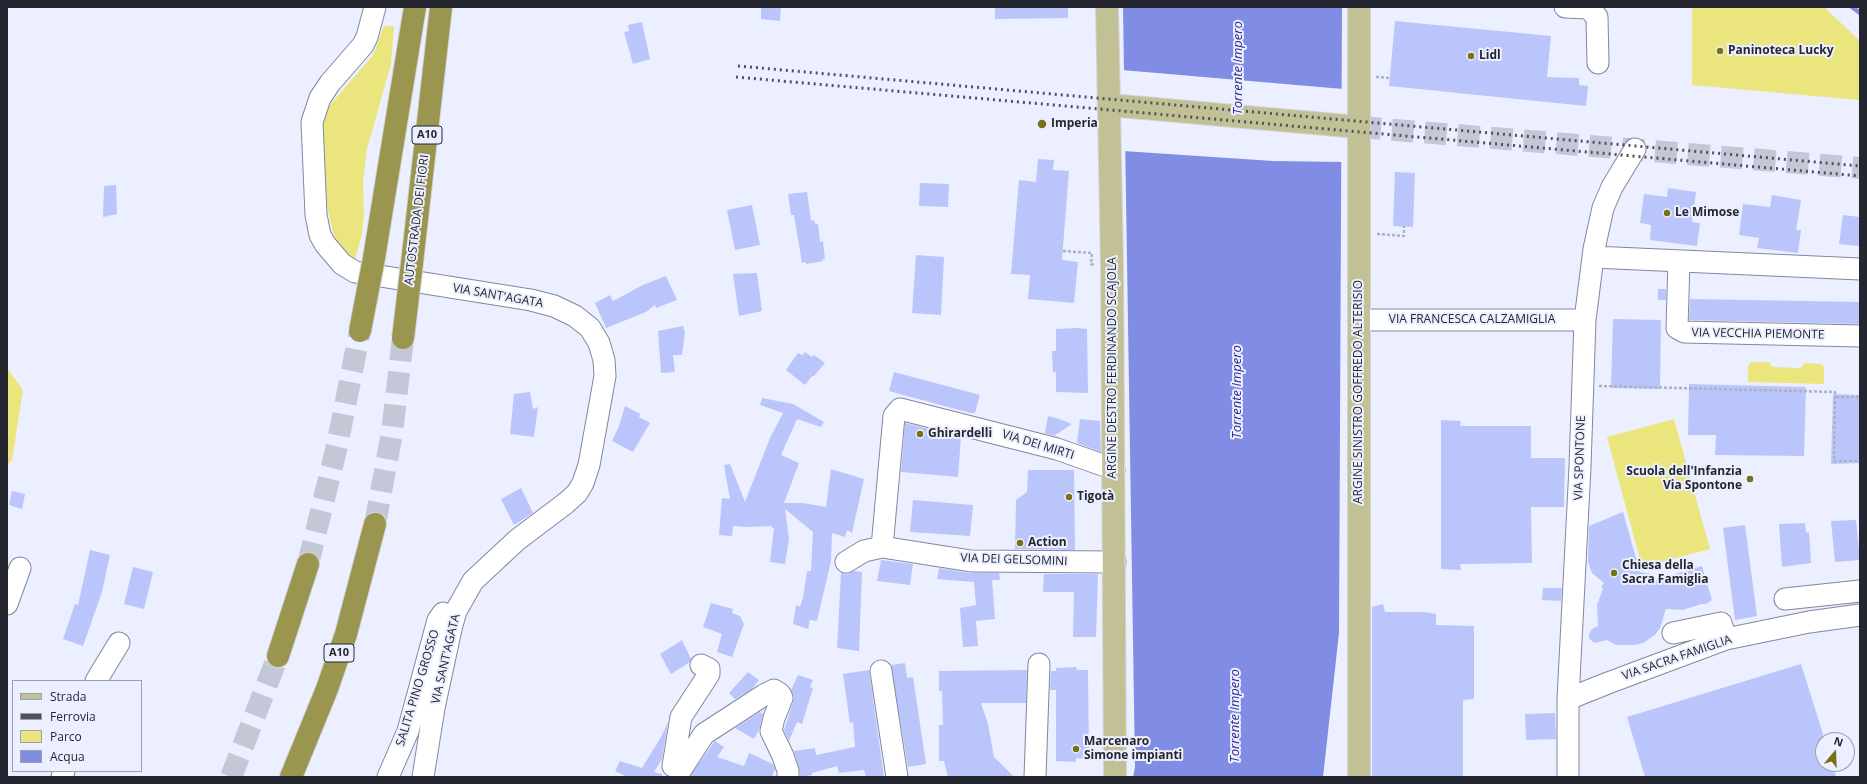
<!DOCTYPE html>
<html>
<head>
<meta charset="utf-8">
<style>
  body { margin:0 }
  #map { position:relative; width:1867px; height:784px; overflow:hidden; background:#ecefff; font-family:"Open Sans",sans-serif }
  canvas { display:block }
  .frame { position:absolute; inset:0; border:8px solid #252730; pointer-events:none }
  .legend { position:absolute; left:12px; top:680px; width:130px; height:92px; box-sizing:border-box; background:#ecefff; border:1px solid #9c9fac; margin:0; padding:5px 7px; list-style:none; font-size:12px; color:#252730 }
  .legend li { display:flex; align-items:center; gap:8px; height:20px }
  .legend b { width:20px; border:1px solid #9c9fac }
  .north { position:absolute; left:1815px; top:732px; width:40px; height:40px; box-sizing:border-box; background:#ecefff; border:1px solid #9c9fac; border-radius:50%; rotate:19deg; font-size:11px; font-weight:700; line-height:16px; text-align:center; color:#252730 }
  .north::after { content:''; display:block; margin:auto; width:14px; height:18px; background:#787214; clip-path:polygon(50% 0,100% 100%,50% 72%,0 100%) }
</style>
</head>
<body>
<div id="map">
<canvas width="1867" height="784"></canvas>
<div class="frame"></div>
<ul class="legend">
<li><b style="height:5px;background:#c2c095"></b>Strada</li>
<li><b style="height:5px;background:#4f515c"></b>Ferrovia</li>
<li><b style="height:11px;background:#ebe57e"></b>Parco</li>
<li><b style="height:11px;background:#818de4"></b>Acqua</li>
</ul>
<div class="north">N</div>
</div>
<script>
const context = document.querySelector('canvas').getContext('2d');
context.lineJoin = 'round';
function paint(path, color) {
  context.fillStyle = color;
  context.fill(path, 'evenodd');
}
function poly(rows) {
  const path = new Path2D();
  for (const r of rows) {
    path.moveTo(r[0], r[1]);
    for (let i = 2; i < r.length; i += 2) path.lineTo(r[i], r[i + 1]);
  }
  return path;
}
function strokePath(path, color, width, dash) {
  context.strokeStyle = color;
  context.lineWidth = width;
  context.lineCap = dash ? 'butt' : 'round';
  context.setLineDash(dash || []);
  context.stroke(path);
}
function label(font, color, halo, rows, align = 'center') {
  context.font = font + ' "Open Sans",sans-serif';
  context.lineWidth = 4;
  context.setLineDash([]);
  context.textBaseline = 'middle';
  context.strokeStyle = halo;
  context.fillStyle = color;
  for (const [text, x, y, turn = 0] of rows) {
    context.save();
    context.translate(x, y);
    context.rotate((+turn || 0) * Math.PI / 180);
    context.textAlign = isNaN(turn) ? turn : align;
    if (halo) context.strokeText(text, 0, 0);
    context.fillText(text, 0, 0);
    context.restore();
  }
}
const green = poly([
  [1692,7,1824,7,1860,41,1859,100,1692,85],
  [384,26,394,26,391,64,367,149,363,182,364,215,362,234,355,259,341,251,333,233,327,205,322,123,330,105,373,55],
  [1752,362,1769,362,1773,367,1800,368,1805,363,1821,364,1824,367,1824,384,1748,382,1748,365],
  [7,368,23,390,12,460,7,466],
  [1674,419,1710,549,1642,567,1607,437]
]);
const water = poly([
  [1123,7,1342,7,1339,633,1323,777,1133,777,1135,767]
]);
const pier = poly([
  [1122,70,1343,89,1343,162,1273,161,1123,151]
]);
const stream = poly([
  [1852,7,1860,13]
]);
const building = poly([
  [761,7,781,7,780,21,761,19],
  [995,7,1068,7,1068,18,995,19],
  [1395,21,1551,36,1547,77,1579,78,1579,85,1588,86,1586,106,1389,86],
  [642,22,650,59,633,64,624,32,629,31,628,25],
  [1038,159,1054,160,1053,170,1069,171,1062,260,1078,262,1074,303,1028,299,1030,275,1011,274,1019,180,1036,182],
  [1395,172,1415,173,1413,227,1393,226],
  [920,183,949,184,948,207,919,206],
  [116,185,117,214,103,217,104,186],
  [1668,188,1696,192,1692,222,1700,223,1697,246,1650,240,1651,225,1640,223,1644,194,1667,197],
  [807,192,811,221,814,220,815,224,818,224,820,242,823,241,825,259,822,259,823,261,806,264,806,262,802,263,794,215,791,215,788,194],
  [1772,195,1801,200,1796,230,1801,230,1798,253,1757,248,1759,238,1739,235,1743,204,1770,207],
  [752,205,760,245,735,250,727,210],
  [1843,215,1860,217,1860,246,1839,244],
  [916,255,944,257,941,315,912,313],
  [757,273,762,311,739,316,733,274],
  [666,276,677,300,656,308,655,305,646,312,606,328,595,303,610,295,613,301,643,285],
  [1658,289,1666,289,1666,300,1658,300],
  [1690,299,1860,302,1860,324,1689,320],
  [1613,319,1661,320,1660,389,1611,388],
  [683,326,685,333,682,355,673,355,675,372,661,373,658,331],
  [1078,328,1087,329,1088,393,1056,392,1056,372,1053,372,1052,351,1056,351,1056,329],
  [805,352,812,357,814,355,825,363,814,376,812,376,805,385,786,370,798,353,803,355],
  [894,372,980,395,975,413,970,413,889,391],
  [1689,384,1806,387,1804,456,1715,455,1716,435,1688,435],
  [530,392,533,409,538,407,534,437,510,434,514,394],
  [1833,394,1860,395,1860,463,1831,464],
  [762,398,793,404,824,422,821,427,797,419,781,455,799,463,784,503,803,503,826,507,831,469,864,479,852,533,847,530,845,537,832,533,831,561,817,621,810,620,808,629,793,624,796,605,800,607,803,598,807,571,811,571,813,532,785,509,789,539,785,564,770,562,774,528,772,528,772,526,746,527,733,526,732,536,719,535,722,498,730,499,724,465,730,464,745,502,770,438,783,413,760,405],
  [625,406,640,414,639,417,650,423,633,452,612,441,619,426],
  [1048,416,1059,419,1072,424,1054,436,1045,433],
  [1080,419,1100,421,1101,452,1077,443],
  [1441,420,1461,421,1460,426,1531,426,1531,458,1565,458,1564,507,1531,507,1532,563,1460,564,1461,570,1441,569],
  [905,423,961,437,958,477,901,472],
  [1028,470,1074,470,1075,550,1015,549,1016,500,1027,492],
  [521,488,533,513,514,525,501,499],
  [12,491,25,494,22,509,9,505],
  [913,500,973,505,970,536,910,532],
  [1623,512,1640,572,1650,574,1655,580,1702,566,1712,600,1706,604,1701,604,1683,610,1666,609,1660,628,1655,635,1643,643,1635,645,1616,645,1607,640,1594,643,1589,638,1589,634,1592,629,1598,626,1597,605,1603,589,1601,587,1604,583,1592,573,1588,562,1589,526],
  [1856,520,1860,560,1835,562,1831,521],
  [1805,523,1806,533,1809,532,1811,563,1782,567,1779,524],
  [1745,525,1757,616,1735,620,1723,528],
  [90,550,110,555,102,592,83,646,63,639,75,604,78,605],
  [881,560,913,564,910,585,877,581],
  [133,567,153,572,144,609,124,604],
  [939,568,969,573,999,573,1000,580,992,580,995,619,976,621,978,646,963,647,960,608,976,605,974,582,937,579],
  [854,571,862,572,859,651,837,648,841,573,847,574],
  [1044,574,1098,574,1096,637,1073,637,1074,592,1043,592],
  [1543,588,1562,588,1561,601,1542,600],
  [711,603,733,609,732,613,740,616,744,624,732,657,717,652,722,634,703,627],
  [1383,604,1385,612,1424,612,1436,614,1436,625,1474,626,1474,699,1463,700,1463,777,1372,777,1372,607],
  [682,640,691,659,690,662,671,674,660,654],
  [905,663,907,678,913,677,926,764,908,767,891,665],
  [1801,664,1823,734,1823,764,1832,764,1836,777,1645,777,1627,717],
  [1076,667,1077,670,1088,670,1089,759,1076,758,1076,762,1056,761,1056,690,1050,690,1051,671,1056,671,1056,668],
  [869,670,884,777,866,777,864,770,839,773,837,766,812,773,812,775,800,777,799,767,794,751,815,748,816,755,855,747,853,722,850,723,843,674],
  [1027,670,1026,703,981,703,988,724,994,757,1014,777,948,777,944,761,939,761,939,725,943,725,942,691,939,691,939,671],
  [748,672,759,680,752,689,735,699,729,693],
  [798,675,813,680,810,687,813,688,802,724,797,722,789,741,784,730,793,702,794,697,791,690],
  [760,712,763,714,759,730,754,739,735,728],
  [1555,713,1556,739,1526,740,1525,714],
  [668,722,662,759,654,772,662,774,662,777,627,777,615,771,620,761,642,768,661,737],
  [715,741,724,747,717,757,744,766,749,753,773,764,775,769,772,777,689,777]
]);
const majorTunnel = poly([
  [1359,127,1860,168]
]);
const highwayTunnel = poly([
  [375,524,392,433,403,338],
  [308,564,337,446,360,331],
  [231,777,278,656]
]);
const path = poly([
  [1376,77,1390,78],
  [1377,234,1404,236,1404,226],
  [1063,251,1092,253,1091,264,1095,265],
  [1599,386,1835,392,1834,461,1860,461],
  [1836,397,1860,397]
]);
const minor = poly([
  [375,7,367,37,363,45,330,83,320,98,312,122,316,215,320,235,325,244,342,264,355,272,531,300,554,306,575,316,590,328,599,343,604,360,605,376,589,465,583,483,577,493,566,503,517,540,473,581,456,611,451,629,434,708,423,777],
  [1565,7,1588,8,1597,17,1598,63],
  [1593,257,1860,269],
  [1679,261,1677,328,1684,332,1860,336],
  [1360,320,1585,320],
  [882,547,894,416,900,409,1057,449,1114,469],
  [846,562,864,551,882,547,971,561,1115,562],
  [1785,599,1860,591],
  [7,604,20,568],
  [1673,633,1721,623,1726,639],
  [701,665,709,669,709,674,681,717,673,766,682,768,704,734,764,695,774,690,780,694,782,698,774,718,771,731,783,756,788,771,788,777],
  [881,671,897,777],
  [96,681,119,643],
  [1568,699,1608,683,1726,639,1809,622,1860,615],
  [62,777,64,771],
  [388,777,408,731,438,620,443,613],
  [1035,777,1039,664],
  [1568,777,1568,699,1580,467,1585,320,1594,249,1603,208,1612,187,1635,149]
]);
const major = poly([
  [1107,7,1112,265,1115,777],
  [1359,7,1359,777],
  [1109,105,1359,127]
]);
const highway = poly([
  [374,258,415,7],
  [412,263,441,7],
  [278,656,308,564],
  [291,777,327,689,346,634,375,524]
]);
const rail = poly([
  [738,66,1860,166],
  [736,77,1860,176]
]);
const highwayBridge = poly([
  [360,331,374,258],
  [403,338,412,263]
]);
const markers = [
  [1720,51,4,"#787214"],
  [1471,56,4,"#787214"],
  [1042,124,5,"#787214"],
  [1667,213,4,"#787214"],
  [920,434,4,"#787214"],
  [1750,479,4,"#787214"],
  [1069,497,4,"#787214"],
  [1020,543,4,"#787214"],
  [1614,573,4,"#787214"],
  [1076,749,4,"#787214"]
];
const shields = [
  [427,135,30],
  [339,653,30]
];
const shieldNames = [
  ["A10",427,135],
  ["A10",339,653]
];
const poiNames = [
  ["Paninoteca Lucky",1728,51],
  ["Lidl",1479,56],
  ["Imperia",1051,124],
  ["Le Mimose",1675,213],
  ["Ghirardelli",928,434],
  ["Scuola dell'Infanzia",1742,472,"right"],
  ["Via Spontone",1742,486,"right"],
  ["Tigotà",1077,497],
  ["Action",1028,543],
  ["Chiesa della",1622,566],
  ["Sacra Famiglia",1622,580],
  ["Marcenaro",1084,742],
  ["Simone impianti",1084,756]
];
const streetNames = [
  ["AUTOSTRADA DEI FIORI",417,220,-83],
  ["VIA SANT'AGATA",498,296,10],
  ["VIA FRANCESCA CALZAMIGLIA",1472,320],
  ["VIA VECCHIA PIEMONTE",1758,334,1],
  ["ARGINE DESTRO FERDINANDO SCAJOLA",1113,368,-90],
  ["ARGINE SINISTRO GOFFREDO ALTERISIO",1359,392,-90],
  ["VIA DEI MIRTI",1038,445,17],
  ["VIA SPONTONE",1580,458,-88],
  ["VIA DEI GELSOMINI",1014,560,2],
  ["VIA SACRA FAMIGLIA",1677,658,-19],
  ["VIA SANT'AGATA",446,659,-77],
  ["SALITA PINO GROSSO",418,688,-73]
];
const waterNames = [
  ["Torrente Impero",1238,68,-90],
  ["Torrente Impero",1237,392,-90],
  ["Torrente Impero",1235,716,-90]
];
paint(green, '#ebe57e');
paint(water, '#818de4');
paint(pier, '#ecefff');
strokePath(stream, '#818de4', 4.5);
paint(building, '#bac5fb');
strokePath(majorTunnel, '#c4c7d6', 22, [22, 11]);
strokePath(highwayTunnel, '#c4c7d6', 22, [22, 11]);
strokePath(minor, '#83879e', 23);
strokePath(major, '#d3d4d6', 24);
strokePath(highway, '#d3d4d6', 24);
strokePath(path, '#aeb1bf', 2.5, [3, 2]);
strokePath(minor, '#fff', 21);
strokePath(major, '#c2c095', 22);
strokePath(highway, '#9a964f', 22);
strokePath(rail, '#4f515c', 3, [2, 4]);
strokePath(highwayBridge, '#d3d4d6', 24, []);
strokePath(highwayBridge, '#9a964f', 22);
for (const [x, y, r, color] of markers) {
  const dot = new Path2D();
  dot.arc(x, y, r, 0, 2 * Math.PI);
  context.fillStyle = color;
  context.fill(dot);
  strokePath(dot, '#ecefff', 1.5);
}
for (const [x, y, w] of shields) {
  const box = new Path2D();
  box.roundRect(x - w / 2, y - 9, w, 18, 3);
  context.fillStyle = '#ecefff';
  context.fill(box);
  strokePath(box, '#252730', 1);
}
label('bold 11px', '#252730', null, shieldNames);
label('bold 12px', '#252730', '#ecefff', poiNames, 'left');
label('12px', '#252730', '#ecefff', streetNames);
label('italic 13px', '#2c298d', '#ecefff', waterNames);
</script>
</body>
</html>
